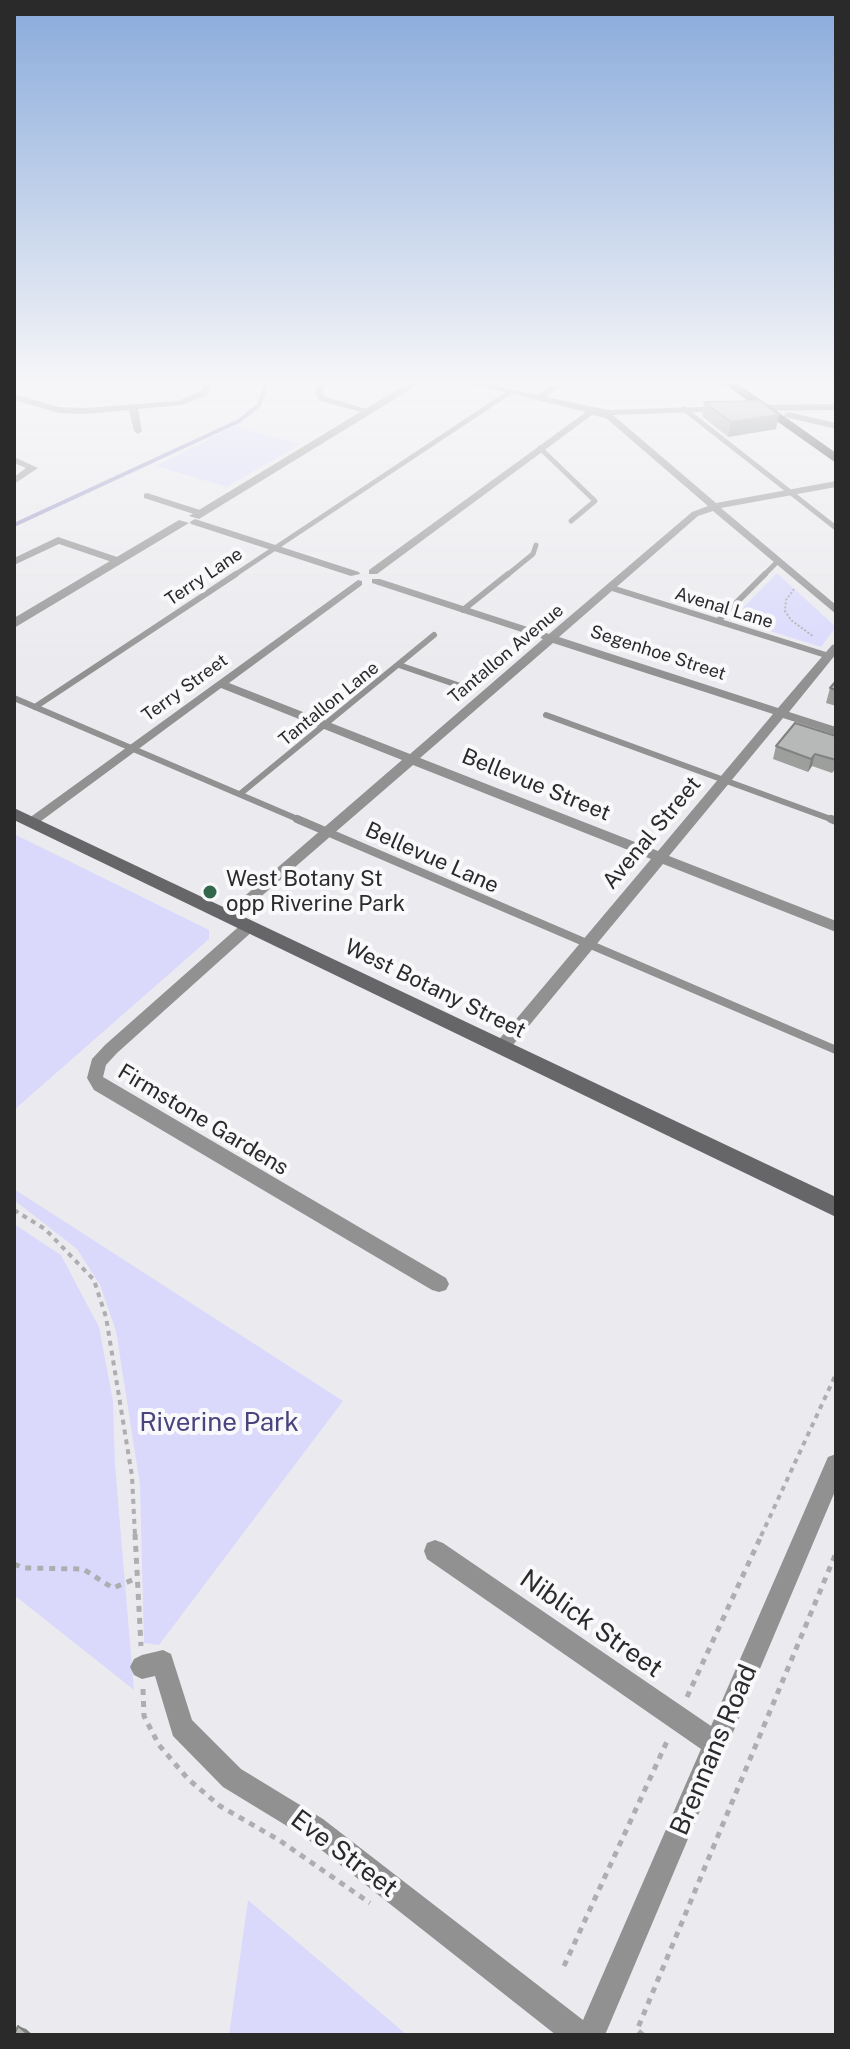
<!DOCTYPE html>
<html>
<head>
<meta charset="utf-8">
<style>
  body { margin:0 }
  #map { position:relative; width:850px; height:2049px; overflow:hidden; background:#ebebef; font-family:"Public Sans",sans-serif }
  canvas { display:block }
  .frame { position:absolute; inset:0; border:16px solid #2a2a2b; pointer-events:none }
</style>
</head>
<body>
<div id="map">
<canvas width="850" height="2049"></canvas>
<div class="frame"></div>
</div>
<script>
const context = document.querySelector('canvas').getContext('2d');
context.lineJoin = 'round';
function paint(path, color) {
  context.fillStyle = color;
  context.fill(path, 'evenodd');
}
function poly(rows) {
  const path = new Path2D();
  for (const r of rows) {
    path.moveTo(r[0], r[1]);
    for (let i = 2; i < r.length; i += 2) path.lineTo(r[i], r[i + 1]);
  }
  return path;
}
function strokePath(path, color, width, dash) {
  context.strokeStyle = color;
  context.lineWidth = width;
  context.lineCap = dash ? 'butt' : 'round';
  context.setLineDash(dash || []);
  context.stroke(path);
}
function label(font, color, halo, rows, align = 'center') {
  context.font = font + ' "Public Sans",sans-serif';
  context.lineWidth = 8;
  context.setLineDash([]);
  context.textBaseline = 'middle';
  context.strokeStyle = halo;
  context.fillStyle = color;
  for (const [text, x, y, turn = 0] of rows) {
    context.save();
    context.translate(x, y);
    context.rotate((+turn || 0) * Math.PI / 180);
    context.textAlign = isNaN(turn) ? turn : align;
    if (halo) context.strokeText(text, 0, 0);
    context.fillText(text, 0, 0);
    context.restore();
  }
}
const green = poly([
  [234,426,301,444,227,487,156,466],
  [777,573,836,627,821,647,732,619],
  [14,834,209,930,209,939,14,1110],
  [14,1189,343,1401,159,1645,144,1643,140,1485,116,1331,100,1285,77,1249,14,1200],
  [14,1224,61,1255,99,1327,113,1401,115,1465,134,1690,14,1595],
  [248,1900,407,2035,229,2035]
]);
const stream = poly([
  [14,525,239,421,259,405,267,383]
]);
const pathFar2 = poly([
  [37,390,53,383],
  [794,589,786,600,785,611,791,620,814,637]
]);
const pathFar1 = poly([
  [14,1210,45,1229,94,1280,106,1317,132,1476,135,1536],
  [761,1536,836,1374]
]);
const path = poly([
  [135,1534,141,1646],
  [14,1564,24,1568,83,1569,113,1588,137,1578],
  [143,1689,144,1716,159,1745,188,1779,220,1806,279,1840,370,1903],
  [687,1697,762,1534],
  [564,1966,669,1737],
  [643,2035,637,2030,836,1553]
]);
const serviceFar2 = poly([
  [684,409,836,528],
  [540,448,595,501,571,521],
  [233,576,510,392],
  [506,576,533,554,536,545],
  [763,576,778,561]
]);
const serviceFar1 = poly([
  [612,588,829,656],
  [463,610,508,574],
  [718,621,765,574],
  [399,665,472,690],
  [14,698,302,821],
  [35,707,236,574],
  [546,715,836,821],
  [240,794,434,635]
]);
const service = poly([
  [297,819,836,1050],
  [831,819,836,821]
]);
const minor = poly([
  [207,383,215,383,207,395,183,405,138,409,142,431,138,434,134,431,129,410,85,414,59,413,14,400,14,394,59,407,85,408,178,401,201,391,207,383],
  [317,383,325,383,323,394,326,397,373,411,369,414,320,401,315,394,317,383],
  [468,383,484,383,537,395,555,383,565,383,546,397,609,410,728,406,729,408,725,411,613,415,716,503,836,481,836,487,721,508,836,605,836,614,713,511,698,516,559,637,778,708,832,645,836,644,836,654,789,712,836,727,836,735,783,718,669,856,836,921,836,932,663,864,508,1051,502,1053,496,1051,494,1047,496,1043,651,859,413,765,235,919,225,919,223,916,225,913,402,760,221,688,37,824,32,825,25,821,358,580,362,581,362,585,229,683,410,754,543,639,372,583,372,579,380,579,549,634,692,512,708,506,606,418,592,415,377,574,369,574,369,570,586,412,468,383],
  [553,643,773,714,658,851,420,758,553,643],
  [836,404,836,410,752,411,748,408,752,405,836,404],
  [788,412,836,423,836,429,785,417,784,415,788,412],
  [14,457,38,468,14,484,14,477,26,468,14,463,14,457],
  [147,493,203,511,205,513,200,516,144,498,144,494,147,493],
  [195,519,359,572,360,574,351,576,191,524,190,522,195,519],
  [58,537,123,559,124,561,115,563,59,544,14,565,14,558,58,537],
  [249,921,256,926,254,930,117,1053,106,1065,103,1077,446,1278,449,1284,446,1290,439,1292,432,1290,94,1090,87,1078,92,1059,105,1045,244,922,249,921],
  [836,1454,836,1489,605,2035,556,2035,305,1837,223,1787,173,1736,155,1676,142,1679,134,1675,130,1667,134,1659,142,1655,163,1650,171,1654,192,1720,241,1769,323,1819,583,2020,701,1749,427,1559,424,1551,427,1543,435,1540,443,1543,711,1726,828,1457,836,1454]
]);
const tertiary = poly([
  [408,383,421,383,199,519,189,516,408,383],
  [179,520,189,523,14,628,14,618,179,520]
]);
const secondary = poly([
  [14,808,836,1197,836,1217,14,820,14,808]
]);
const trunk = poly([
  [723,383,737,383,836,453,836,463,723,383]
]);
const wall = poly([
  [704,402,776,429,728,437,702,416],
  [836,681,836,706,826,703,830,688],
  [836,736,836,768,832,773,812,766,808,772,773,759,776,746]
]);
const shadedWall = poly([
  [779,415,776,429,728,437,731,422],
  [815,754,812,766,808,772,811,759],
  [18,2026,26,2029,33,2035,29,2035]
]);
const building = poly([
  [760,401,779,415,731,422,704,402,760,401],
  [836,681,836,690,830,688,836,681],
  [795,723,836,736,836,760,815,754,811,759,776,746,795,723],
  [18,2026,29,2035,14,2035,18,2026]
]);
const markers = [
  [210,892,8,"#31674d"]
];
const farStreetnames = [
  ["Terry Lane",204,577,-34],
  ["Avenal Lane",724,608,17],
  ["Segenhoe Street",658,653,18],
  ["Tantallon Avenue",506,654,-40],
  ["Terry Street",185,688,-36],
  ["Tantallon Lane",329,704,-39]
];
const streetNames = [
  ["Bellevue Street",536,785,22],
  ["Avenal Street",652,833,-50],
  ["Bellevue Lane",432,858,24],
  ["West Botany Street",435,989,26],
  ["Firmstone Gardens",203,1120,31]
];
const poiNames = [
  ["West Botany St",226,879],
  ["opp Riverine Park",226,904]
];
const nearParknames = [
  ["Riverine Park",219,1423]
];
const nearStreetnames = [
  ["Niblick Street",591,1624,35],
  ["Brennans Road",714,1750,-67],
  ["Eve Street",344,1854,37]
];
paint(green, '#dad9fc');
strokePath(stream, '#9c9ac8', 4);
strokePath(pathFar2, '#aeaeb1', 2, [2, 2]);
strokePath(pathFar1, '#aeaeb1', 4, [5, 5]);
strokePath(path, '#aeaeb1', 5, [6, 6]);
strokePath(serviceFar2, '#919192', 5);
strokePath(serviceFar1, '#919192', 6);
strokePath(service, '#919192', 8);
paint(minor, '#919192');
paint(tertiary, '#919192');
paint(secondary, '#666668');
paint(trunk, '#3c3c3e');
paint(wall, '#9d9f9d');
paint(shadedWall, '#7f8280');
paint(building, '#b6b9b7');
strokePath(building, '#7f8280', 2);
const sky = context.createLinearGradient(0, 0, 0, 670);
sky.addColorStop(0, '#89aadb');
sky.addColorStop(0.57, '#f6f6f8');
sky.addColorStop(1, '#f6f6f800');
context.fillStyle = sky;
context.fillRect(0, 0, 850, 670);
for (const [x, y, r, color] of markers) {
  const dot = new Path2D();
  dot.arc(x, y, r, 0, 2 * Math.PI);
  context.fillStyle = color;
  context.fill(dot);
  strokePath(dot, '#f9f9fc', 3);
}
label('18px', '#2a2a2b', '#f9f9fc', farStreetnames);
label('22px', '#2a2a2b', '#f9f9fc', streetNames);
label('22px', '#2a2a2b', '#f9f9fc', poiNames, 'left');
label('26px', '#49437e', '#f9f9fc', nearParknames);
label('26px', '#2a2a2b', '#f9f9fc', nearStreetnames);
</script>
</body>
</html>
